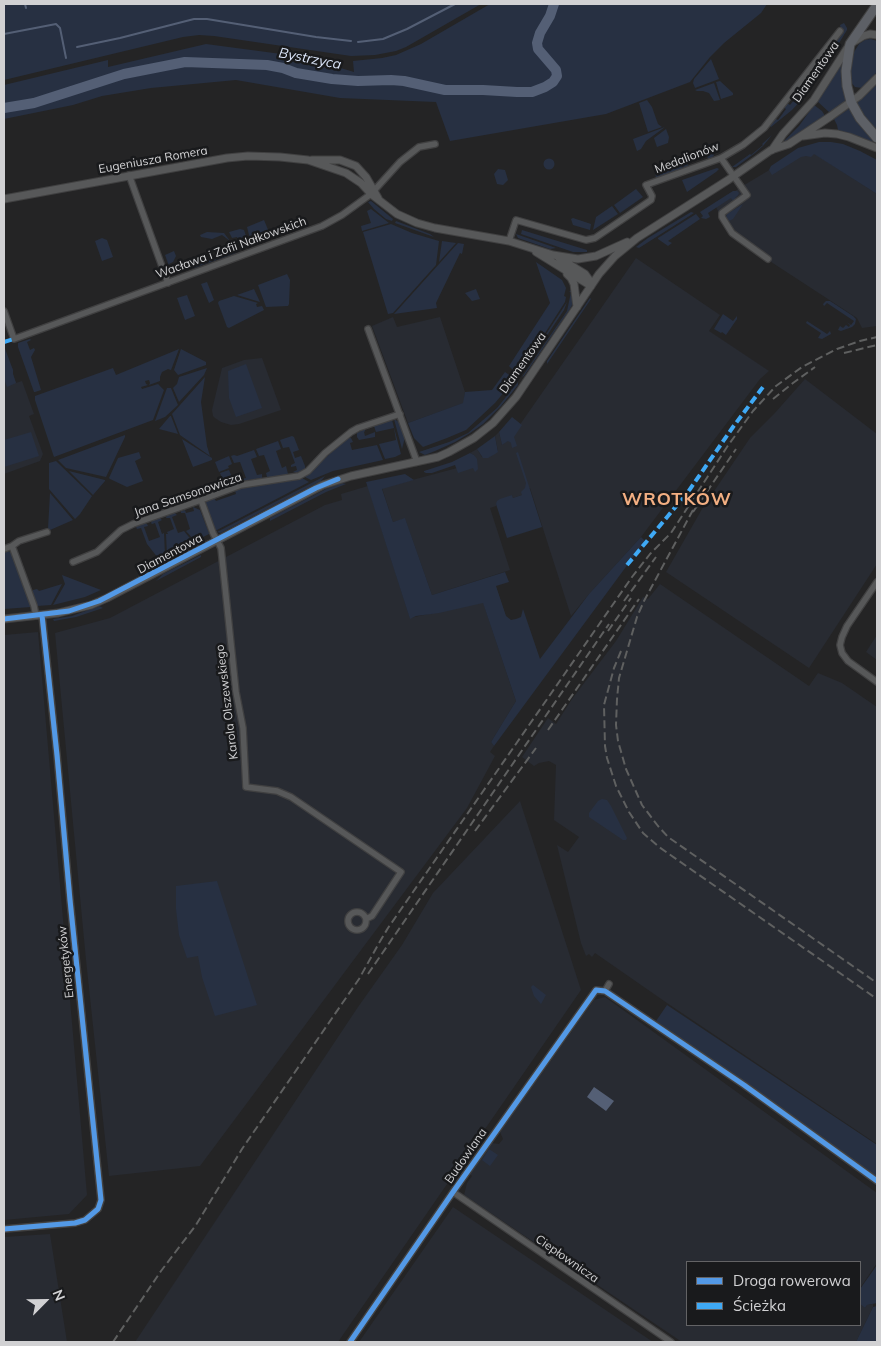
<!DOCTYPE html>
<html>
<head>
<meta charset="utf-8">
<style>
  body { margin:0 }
  #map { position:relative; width:881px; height:1346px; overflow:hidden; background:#242425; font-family:Mulish,sans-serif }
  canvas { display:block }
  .frame { position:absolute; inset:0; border:5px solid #d1d1d3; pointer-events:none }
  .legend { position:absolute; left:686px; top:1261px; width:175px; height:65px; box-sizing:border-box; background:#191a1c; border:1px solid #636365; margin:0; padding:6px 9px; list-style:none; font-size:15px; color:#d1d1d3 }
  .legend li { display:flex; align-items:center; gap:10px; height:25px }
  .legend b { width:25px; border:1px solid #636365 }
  .north { position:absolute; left:20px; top:1276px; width:50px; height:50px; -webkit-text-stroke:4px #191a1c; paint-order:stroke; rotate:67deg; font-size:14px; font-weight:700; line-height:20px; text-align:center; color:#d1d1d3 }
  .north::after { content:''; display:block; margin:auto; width:18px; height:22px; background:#d1d1d3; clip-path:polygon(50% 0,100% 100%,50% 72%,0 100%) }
</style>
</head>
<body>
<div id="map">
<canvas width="881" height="1346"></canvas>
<div class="frame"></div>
<ul class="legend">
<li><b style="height:6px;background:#5399e6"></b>Droga rowerowa</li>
<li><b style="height:6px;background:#3fa9f5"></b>Ścieżka</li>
</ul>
<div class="north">N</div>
</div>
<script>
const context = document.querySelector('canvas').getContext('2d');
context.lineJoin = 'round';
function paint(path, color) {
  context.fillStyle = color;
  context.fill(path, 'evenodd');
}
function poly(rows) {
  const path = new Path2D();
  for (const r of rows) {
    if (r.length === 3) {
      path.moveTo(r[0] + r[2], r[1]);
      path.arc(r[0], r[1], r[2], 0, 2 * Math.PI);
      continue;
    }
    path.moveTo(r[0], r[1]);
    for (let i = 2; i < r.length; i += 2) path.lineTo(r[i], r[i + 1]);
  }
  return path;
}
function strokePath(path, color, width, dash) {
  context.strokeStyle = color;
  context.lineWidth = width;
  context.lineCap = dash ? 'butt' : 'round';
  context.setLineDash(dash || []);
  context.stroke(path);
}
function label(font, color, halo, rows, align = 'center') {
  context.font = font + ' Mulish,sans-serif';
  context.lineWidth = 5;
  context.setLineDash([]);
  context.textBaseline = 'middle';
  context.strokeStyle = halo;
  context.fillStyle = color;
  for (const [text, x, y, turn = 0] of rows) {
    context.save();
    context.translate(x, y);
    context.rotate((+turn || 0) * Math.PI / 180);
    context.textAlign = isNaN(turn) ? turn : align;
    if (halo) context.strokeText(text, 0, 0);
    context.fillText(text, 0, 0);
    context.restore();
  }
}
const built = poly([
  [806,148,877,194,877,326,862,328,857,318,739,241,721,217,715,205,741,187],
  [636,258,720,315,709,331,769,371,760,379,641,537,589,594,571,616,530,488,522,495,513,498,512,495,496,504,496,506,490,508,510,570,432,595,405,519,393,522,382,488,476,463,474,455,470,453,477,449,482,457,498,451,495,436,499,432,502,445,508,440,511,443,512,436],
  [393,317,397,327,440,317,465,392,464,403,408,423,372,326],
  [4,350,13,370,13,374,16,383,22,381,34,414,29,416,43,454,40,461,4,474],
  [262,358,281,410,239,424,231,425,221,422,215,418,213,416,212,410,222,368,244,360],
  [805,379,877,434,877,564,809,668,666,572,702,509,750,438,774,414],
  [368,486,410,618,483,602,516,701,491,742,494,746,490,752,495,756,467,808,200,1166,109,1176,86,960,55,633,110,618,325,505,342,500,341,494],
  [660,584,809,686,818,673,842,683,877,707,877,1144,667,1003,595,953,592,957,589,954,586,956,581,943,557,845,568,852,579,837,554,820,556,765,549,761,539,763,534,766,522,757,548,718,556,724,572,699,616,641,643,597,648,599],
  [38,632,87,1195,69,1214,4,1220,4,635],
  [877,635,877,660,866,652],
  [520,801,581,990,338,1342,135,1342,358,1007,402,945,433,893],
  [605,997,877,1193,877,1263,860,1288,860,1262,687,1262,687,1325,860,1325,860,1304,865,1308,867,1305,873,1304,873,1307,856,1342,682,1342,464,1195,467,1183,472,1176,470,1174,492,1143,499,1144,503,1139,500,1132,594,1000],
  [453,1207,653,1342,359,1342],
  [50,1234,67,1342,4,1342,4,1237]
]);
const green = poly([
  [4,4,481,4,406,47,396,51,375,55,351,56,214,36,199,35,183,37,4,80],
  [490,4,767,4,761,13,724,43,710,57,690,82,606,114,450,141,436,102,340,98,236,80,151,88,102,96,73,105,4,119,4,85,108,60,108,67,206,44,304,57,354,72,353,61,382,58,396,55,421,44],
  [844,23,847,28,847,30,814,84,806,95,792,110,771,127,769,125,774,118,778,120,786,109,783,107,787,103,790,105,827,59,824,56,826,54,829,56,835,48,832,45,842,32,840,25],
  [871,39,877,41,877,72,862,88,855,87,850,81,850,66,854,52,859,44,865,40],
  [711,59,719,79,695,88,693,83,694,79],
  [842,64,847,101,830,113,817,101],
  [720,81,733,93,733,95,721,99,716,82],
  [714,83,720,100,714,101,709,93,703,91,697,91,695,90],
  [877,84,877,133,864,116,856,103],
  [647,100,652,107,658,124,662,127,648,132,639,103],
  [814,105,822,111,825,116,780,145,799,126],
  [850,108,875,142,876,143,838,130,837,125,834,119],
  [665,127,646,141,641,149,637,151,633,139],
  [666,129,669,137,668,143,657,147,654,138],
  [772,135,763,146,755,153,736,167,732,167,750,154,751,155,763,145,762,144],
  [819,142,831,142,843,144,860,151,877,160,877,194,814,154,811,157,806,156,801,157,772,175,769,170,771,166,798,148],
  [710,144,714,155,712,158,708,159,704,146],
  [704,153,705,156,687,162,688,166,684,168,682,161],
  [549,164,5.5],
  [680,163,683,168,656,178,655,172],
  [717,168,719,169,716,172,687,192,682,180],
  [498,169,505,170,508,180,503,185,497,184,494,174],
  [636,189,643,197,620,213,614,205],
  [733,191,737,191,739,193,738,195,735,198,736,199,733,201,731,198,708,213,710,217,706,219,701,218,703,216,700,212],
  [371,201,393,219,392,221,386,219,374,209,368,202],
  [743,204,733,219,729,221,726,217,727,214],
  [612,206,618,214,593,230,596,217],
  [371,209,389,223,362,231,361,226,371,223,367,211],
  [691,212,694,213,639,248,636,247,648,238],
  [696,214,700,219,668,241,672,243,668,246,658,239,658,238],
  [573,218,591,224,590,230,573,225,571,219],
  [264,220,269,232,250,239,247,227],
  [396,221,430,234,434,237,395,223],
  [391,224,412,233,439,241,436,265,393,313,388,314,363,232],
  [240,229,244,230,247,239,239,243,237,237,232,238,229,232],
  [522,230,587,250,587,252,573,252,521,234],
  [207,232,224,233,230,241,222,235,212,239,201,237,200,235],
  [516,234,556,248,550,249,518,238],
  [102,238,107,240,113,257,102,261,95,241],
  [442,241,456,243,439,262],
  [458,243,464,244,462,254,460,253,436,303,437,308,394,314],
  [235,250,236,253,194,268,194,266],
  [174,251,176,256,173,262,169,264,170,267,166,269,165,268,169,266,165,255],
  [536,262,562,280,566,288,564,296,566,297,565,302,518,375,509,366,550,303],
  [287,274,290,280,289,304,288,306,266,307,258,285],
  [207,282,214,300,209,303,201,284],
  [254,289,260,302,237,295],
  [476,289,480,299,472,301,465,293],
  [573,289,574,301,570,309,524,376,522,377,567,311,571,292,569,292],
  [187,295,195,316,185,320,177,298],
  [234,296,258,303,256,304,257,307,262,306,264,310,229,328,227,327,218,303,219,301],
  [590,298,591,299,547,364,547,361],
  [826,301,830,301,853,316,856,319,855,324,852,327,841,331,838,330,840,326,843,328,846,325,849,327,850,325,847,322,851,325,854,321,827,303,824,306,823,304],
  [567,302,564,310,530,361,535,351],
  [723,314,733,321,737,316,737,319,726,335,722,332,721,333,714,329],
  [807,321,827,334,830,331,831,334,822,339,818,338,821,333,806,323],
  [30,339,31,340,27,342,30,350,34,348,35,350,31,357,41,390,35,392,34,392,18,347,18,343],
  [4,346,13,370,13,374,16,383,7,387,4,379],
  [179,349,171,370,168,369,162,372,160,377,160,381,149,385,150,383,149,380,145,381,146,384,148,385,141,387,142,389,158,384,164,390,153,420,54,457,35,400,35,396,113,368,116,375],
  [181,349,206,362,206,365,178,375,174,370],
  [246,364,262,408,236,417,229,398,228,371],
  [207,368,204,375,179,402,173,388,177,384,179,377],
  [505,372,515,379,495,403,466,430,447,438,423,447,414,438,408,423,463,403,465,392,492,390],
  [205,377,201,402,207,446,210,456,180,435,172,414],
  [518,382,518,385,501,406,483,424,470,433,455,442,435,451,425,455,419,452,449,442,468,433,497,408],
  [167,388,171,388,178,405,165,417,155,421],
  [170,416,171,416,178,434,159,429],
  [512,417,522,425,514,437,517,446,512,448,511,443,508,441,502,445,499,432],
  [394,419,399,422,405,437,402,449],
  [392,420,401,454,395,457,385,459,379,444,396,440,394,428,376,432,374,426],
  [365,429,365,431,364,432,365,436,375,432,375,437,359,440,357,437,357,433],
  [31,432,39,456,4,467,4,440],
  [125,435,125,437,106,477,66,468,58,460],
  [292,436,294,437,299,450,293,452,295,458,301,456,305,466,305,469,297,473,293,472,297,470,296,466,291,467,291,465,295,463,289,447,283,448,280,440],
  [495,436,498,452,495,454,488,458,483,458,477,449],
  [347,438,351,438,353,442,350,443,352,450,377,445,383,460,333,471,311,480,303,476,309,473],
  [182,439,212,458,212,460,193,467],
  [278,441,281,449,276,451,282,468,286,466,288,474,287,475,269,478,267,477,266,473,270,471,264,455,259,456,256,449],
  [254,450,257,457,251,459,257,475,262,474,262,478,242,481,242,479,246,478,240,462,234,463,231,456,234,455,237,456],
  [139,452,141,458,135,461,143,481,127,487,110,479,109,478,118,458],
  [518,452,542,527,507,538,496,504,497,501,500,499,512,495,513,498,522,495,521,492,525,488,526,483,516,453],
  [470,453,474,455,477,459,478,469,475,472,473,468,458,473,455,465,432,473,426,473,424,472,424,471,452,462],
  [229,456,232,464,228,466,229,468,219,472,215,462],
  [56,461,92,496,80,514,75,519,49,489,49,463],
  [229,470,234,482,237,481,238,483,234,485,231,479,224,483,220,473],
  [69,471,105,480,105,481,93,495],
  [405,474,414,480,382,489,393,522,405,518,432,595,505,572,509,582,496,586,506,616,511,620,516,619,521,617,523,609,540,659,589,594,641,537,645,541,494,746,491,742,516,701,483,603,439,613,416,616,410,619,366,482],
  [325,476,321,481,221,533,217,532],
  [302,478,309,482,215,531,205,503,208,500,214,498,216,501,236,494,235,490,244,487,291,480],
  [342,483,346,484,326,492,270,521,270,518,326,489],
  [50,493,73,520,50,530,48,529],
  [193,507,200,510,209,533,209,534,195,541,186,531,190,529,185,513,181,513,181,511,185,510,186,513,194,511],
  [174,512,177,515,172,517,178,533,184,531,193,542,167,556,166,534,168,534,167,532,174,529,170,518,166,518,167,515],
  [159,517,162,520,158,522,162,534,164,533,165,555,158,558,147,544,141,528,137,529,136,527,138,525,145,523,147,524,148,526,144,527,149,541,160,537,155,523,152,524,151,523,153,519],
  [7,551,11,552,31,607,4,609,4,553],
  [201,555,201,557,156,581,163,574],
  [62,575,101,590,85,597,53,605,65,584],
  [62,584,51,605,37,606,33,593,33,590,37,589,39,591],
  [99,606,103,608,76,617,54,621,53,619,72,616],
  [602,799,607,800,611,806,627,838,626,840,623,840,589,817,589,813,598,801],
  [217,881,257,1005,215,1016,202,977,198,956,187,958,179,935,176,909,176,886],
  [533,985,546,995,541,1004,534,996,531,987],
  [667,1005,877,1145,877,1177,656,1021],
  [489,1149,498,1155,490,1166,482,1160],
  [877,1265,877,1303,867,1305,865,1308,860,1304,860,1289],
  [877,1306,877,1342,856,1342,873,1307]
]);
const water = poly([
  [594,1087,614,1101,606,1111,587,1097]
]);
const stream = poly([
  [25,4,26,8],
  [4,34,56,24,60,28,66,58],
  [358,42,383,39,407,29,455,4],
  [77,47,120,38,194,19,207,19,316,37,351,41]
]);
const river = poly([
  [4,108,34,103,124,74,185,62,267,65,283,68,296,73,332,79,358,81,391,80,404,81,445,90,483,90,517,92,532,92,545,87,553,82,557,76,556,70,538,49,537,43,540,33,550,16,554,4]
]);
const minor = poly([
  [721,158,747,195,722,213,722,217,732,233,768,259],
  [129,175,168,283],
  [509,241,516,220,586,240,595,238,651,200,652,196,646,185,721,158,743,145,764,128,840,31],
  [4,311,14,339,322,226,342,215,371,194,400,162,419,147,435,144],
  [368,329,417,462],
  [201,500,213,533,221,548,236,692,243,728,246,787,277,791,291,797,401,872,372,916,366,919],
  [12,546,34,606,36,616],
  [4,549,12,546,19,541,47,532],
  [73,562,97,552,121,530,133,524,201,500,241,485,299,476,308,471,325,453,351,432,358,428,400,414],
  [877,582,847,626,842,637,840,645,842,653,848,661,877,682],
  [357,921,9],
  [605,991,609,984],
  [453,1192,671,1342],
  [4,1229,75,1223,85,1220,98,1209,101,1200,70,900,57,755,42,615],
  [350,1342,453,1192,596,990,605,991,744,1085,877,1181]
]);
const tertiary = poly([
  [803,136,825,133,837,134,849,137,877,148],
  [772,150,783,134,814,100,850,44,863,36,870,34,877,35],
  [312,160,340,160,356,166,366,177,378,198],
  [4,199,227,158,248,156,280,157,308,160,346,173,361,183,371,194,397,214,417,223,435,228,509,241,553,255,578,259,596,256,627,242],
  [536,252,591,286],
  [559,258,585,274,590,281,591,286],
  [567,274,571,278,574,284,577,307],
  [4,619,58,613,91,605,107,598,323,485,351,476,438,457,449,452,474,438,493,423,516,397,599,274,615,256,637,238,728,180,771,150,789,144,831,116,859,96,877,78]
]);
const primary = poly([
  [877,5,850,44,846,71,847,86,851,102,860,118,877,138]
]);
const rail = poly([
  [844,353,877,345],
  [773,399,793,383,815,367],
  [693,510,644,601,637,617,619,678,617,699,616,725,618,741,626,769,642,805,658,826,668,837,877,983],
  [693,512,736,449],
  [624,601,656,557],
  [608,631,631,598],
  [621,651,614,668,604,705,605,746,607,758,616,786,629,812,643,833,659,847,877,999],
  [548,730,639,599],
  [475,831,536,748],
  [368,974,609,624],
  [113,1342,161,1271,196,1225,242,1149,359,979,379,943,388,928,632,577,650,554,671,533,727,447,753,411,776,386,802,367,837,349,860,341,877,337]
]);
const quiet = poly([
  [4,342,14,339],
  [627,565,688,492,733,427,763,387]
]);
const cycleway = poly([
  [4,619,69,611,99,601,316,488,338,479],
  [4,1229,75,1223,85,1220,98,1209,101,1200,70,900,57,755,42,615],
  [350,1342,453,1192,596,990,605,991,744,1085,877,1181]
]);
const streetNames = [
  ["Diamentowa",816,72,-55],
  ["Medalionów",687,158,-21],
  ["Eugeniusza Romera",153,160,-10],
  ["Wacława i Zofii Nałkowskich",231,248,-20],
  ["Diamentowa",523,363,-55],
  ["Jana Samsonowicza",188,495,-19],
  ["Diamentowa",170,554,-28],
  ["Karola Olszewskiego",227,702,-97],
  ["Energetyków",66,962,-96],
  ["Budowlana",466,1156,-55],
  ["Ciepłownicza",567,1259,35]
];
const waterNames = [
  ["Bystrzyca",310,59,11]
];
const districtNames = [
  ["WROTKÓW",677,500]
];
paint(built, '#282b32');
paint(green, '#273042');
paint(water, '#545f75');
strokePath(stream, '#545f75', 2);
strokePath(river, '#545f75', 10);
strokePath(minor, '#404041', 8);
strokePath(tertiary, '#404041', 9);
strokePath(primary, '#404041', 11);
strokePath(minor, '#575859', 5.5);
strokePath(tertiary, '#575859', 7);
strokePath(primary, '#5d6066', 9);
strokePath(rail, '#5f6060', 2, [8, 4]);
strokePath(quiet, '#3fa9f5', 4, [8, 4]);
strokePath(cycleway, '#5399e6', 5);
label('12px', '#d1d1d3', '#191a1c', streetNames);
label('italic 14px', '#dae4f8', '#191a1c', waterNames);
context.letterSpacing = '1px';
label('bold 18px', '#f3af82', '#191a1c', districtNames);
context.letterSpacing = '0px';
</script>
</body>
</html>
